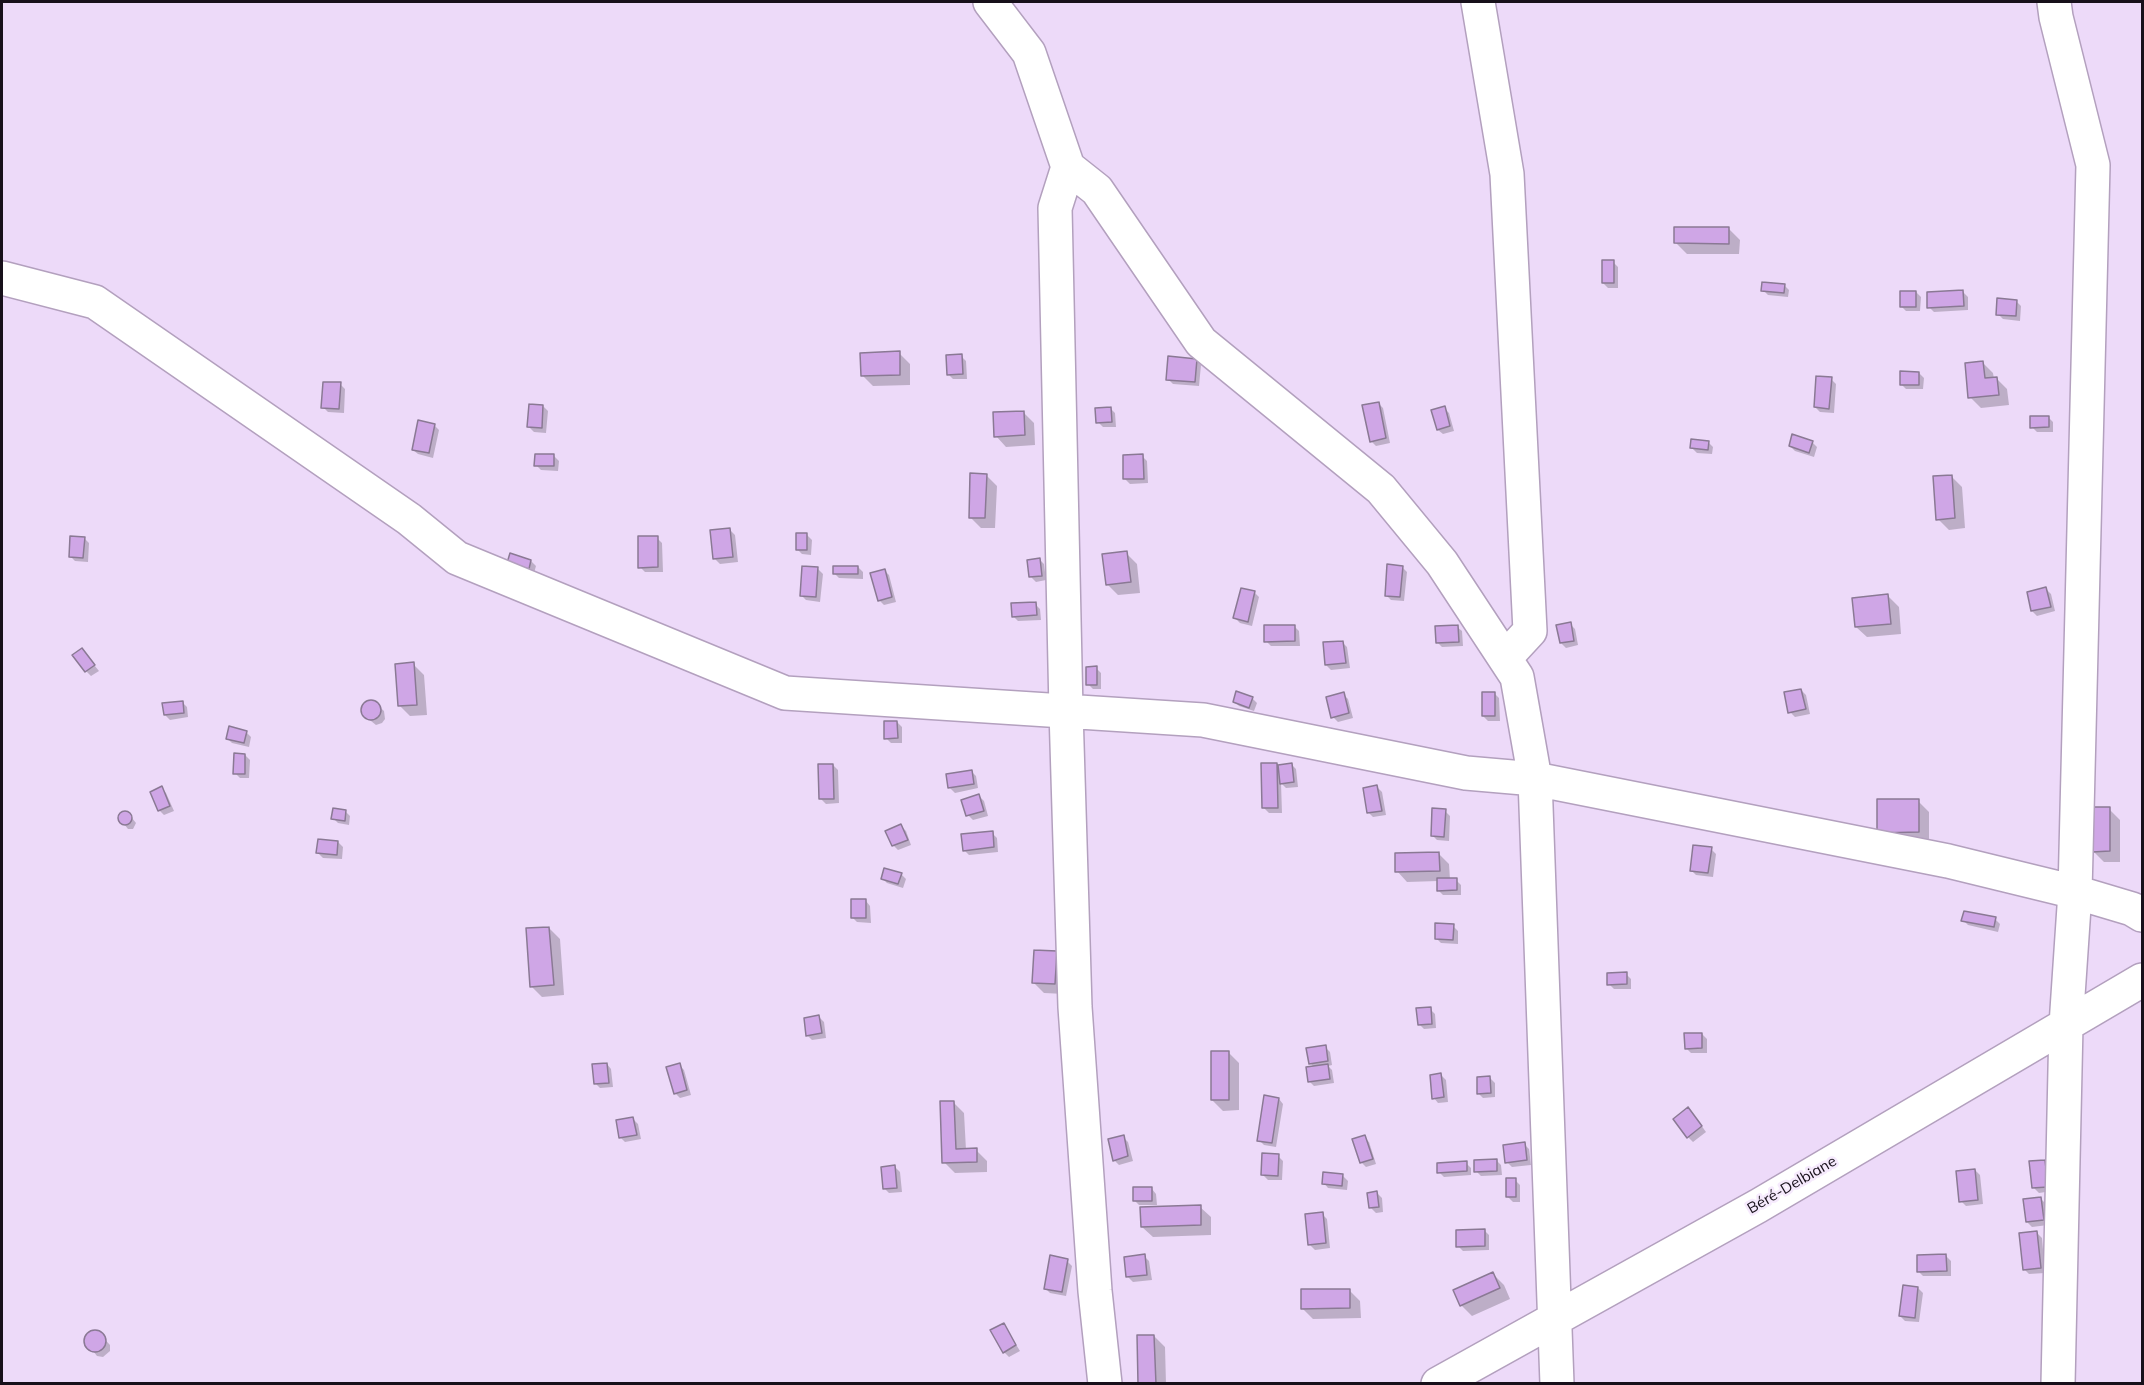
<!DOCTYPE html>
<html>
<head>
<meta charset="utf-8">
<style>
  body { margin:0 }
  #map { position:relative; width:2144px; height:1385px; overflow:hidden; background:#eddaf9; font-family:Mulish,sans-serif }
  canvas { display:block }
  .frame { position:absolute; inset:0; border:3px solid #17101a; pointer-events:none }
</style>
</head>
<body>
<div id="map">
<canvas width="2144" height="1385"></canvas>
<div class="frame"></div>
</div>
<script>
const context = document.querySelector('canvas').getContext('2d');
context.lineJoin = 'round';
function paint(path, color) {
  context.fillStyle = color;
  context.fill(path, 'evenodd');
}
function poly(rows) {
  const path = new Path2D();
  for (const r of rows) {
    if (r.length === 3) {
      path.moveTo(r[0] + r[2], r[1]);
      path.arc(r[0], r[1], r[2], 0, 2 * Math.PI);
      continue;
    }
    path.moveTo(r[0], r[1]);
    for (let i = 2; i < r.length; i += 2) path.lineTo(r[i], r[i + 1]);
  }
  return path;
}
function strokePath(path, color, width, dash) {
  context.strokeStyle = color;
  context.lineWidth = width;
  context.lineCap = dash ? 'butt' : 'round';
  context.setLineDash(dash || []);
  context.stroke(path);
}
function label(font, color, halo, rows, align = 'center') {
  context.font = font + ' Mulish,sans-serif';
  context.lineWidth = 5;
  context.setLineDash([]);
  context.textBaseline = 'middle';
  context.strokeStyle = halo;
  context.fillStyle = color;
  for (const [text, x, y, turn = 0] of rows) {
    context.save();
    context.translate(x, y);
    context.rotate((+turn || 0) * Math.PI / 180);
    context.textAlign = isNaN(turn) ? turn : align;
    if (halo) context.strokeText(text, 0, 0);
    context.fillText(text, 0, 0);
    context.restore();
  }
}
const shadow = poly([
  [1729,229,1740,240,1739,254,1687,254,1676,243],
  [1613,262,1618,267,1618,288,1608,288,1603,283],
  [1784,285,1789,290,1788,297,1768,295,1763,290],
  [1916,292,1921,297,1920,311,1906,311,1901,306],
  [1963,292,1968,297,1968,310,1934,312,1929,307],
  [2016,301,2021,306,2020,321,2003,319,1998,314],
  [899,353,910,364,910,385,873,386,863,376],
  [961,356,966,361,967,379,953,379,948,374],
  [1196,360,1201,365,1199,386,1173,384,1168,379],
  [1982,362,1993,373,1994,379,1996,378,2007,389,2009,405,1981,408,1970,397],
  [1919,373,1924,378,1923,389,1906,389,1901,384],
  [1831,379,1836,384,1834,413,1820,412,1815,407],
  [340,384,345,389,344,413,328,412,323,407],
  [1378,403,1383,408,1390,443,1376,446,1371,441],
  [543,406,548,411,546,433,534,432,529,427],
  [1110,408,1115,413,1116,427,1103,427,1098,422],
  [1444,408,1449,413,1454,431,1443,434,1438,430],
  [1023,412,1034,423,1035,445,1006,447,996,436],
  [2048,417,2053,422,2053,432,2037,432,2032,427],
  [434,425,439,430,433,458,418,454,413,450],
  [1708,442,1713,447,1712,454,1697,453,1692,448],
  [1812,442,1817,447,1814,457,1795,451,1790,446],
  [554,456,559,461,558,471,541,470,536,465],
  [1142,456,1147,461,1148,483,1130,484,1125,479],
  [986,475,997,486,995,528,981,528,970,517],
  [1951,476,1962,487,1965,528,1949,530,1938,519],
  [730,530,735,535,738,562,720,564,715,559],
  [807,535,812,540,811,555,802,554,797,549],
  [84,538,89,543,88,562,75,561,70,556],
  [657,538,662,543,663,572,645,572,640,567],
  [1126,553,1137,564,1140,593,1118,595,1108,585],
  [1039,559,1044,564,1046,580,1036,582,1031,577],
  [531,561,536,566,534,573,509,562],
  [858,567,863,572,863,579,839,578,834,573],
  [1402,567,1407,572,1404,601,1391,600,1386,595],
  [818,569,823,574,820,602,806,600,801,595],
  [884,570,889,575,896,602,884,605,879,600],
  [2046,589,2051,594,2055,611,2037,616,2032,611],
  [1254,592,1259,597,1252,626,1240,623,1235,618],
  [1888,596,1899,607,1901,634,1867,637,1856,627],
  [1035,604,1040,609,1041,620,1018,621,1013,616],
  [1570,624,1575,629,1578,645,1566,648,1561,643],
  [1294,626,1299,631,1300,646,1271,646,1266,641],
  [1457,627,1462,631,1463,646,1442,647,1437,642],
  [1342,642,1347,647,1350,668,1331,670,1326,665],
  [86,655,99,671,91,676,86,671],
  [413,664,424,675,427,715,410,716,400,706],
  [1096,668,1101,673,1101,689,1093,689,1088,684],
  [1801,690,1806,695,1810,714,1795,717,1790,712],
  [1494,693,1499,698,1500,721,1488,721,1483,716],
  [1343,694,1348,699,1353,718,1338,722,1333,717],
  [1252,698,1257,703,1254,711,1239,706,1234,701],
  [182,702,187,707,188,717,170,720,165,715],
  [374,702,384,711,385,719,382,723,376,725,366,717,363,708,366,704],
  [897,722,902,727,902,743,891,743,886,738],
  [246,732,251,737,249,747,232,743,227,738],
  [245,755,250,760,249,778,240,778,235,773],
  [1291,764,1296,769,1298,787,1286,788,1281,783,1282,813,1269,813,1264,808,1276,765,1278,766],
  [833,765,838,770,839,803,826,804,821,799],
  [971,771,976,776,978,788,955,793,950,788],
  [1377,787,1382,792,1386,815,1373,817,1368,812],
  [161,788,166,793,174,811,164,815,159,810],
  [979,796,984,801,988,816,973,820,968,815],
  [1878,801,1918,801,1929,812,1929,842,1889,843],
  [2109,809,2120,820,2120,862,2104,862,2093,851],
  [345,811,350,816,349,825,338,823,333,818],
  [1445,811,1450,816,1449,841,1437,840,1432,835],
  [124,813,128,813,136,823,133,829,128,829,120,819],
  [901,826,906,831,911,845,898,850,893,845],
  [992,833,997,838,998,852,969,855,964,850],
  [338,842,343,847,342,859,323,858,318,853],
  [1711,849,1716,854,1713,877,1696,875,1691,870],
  [1439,854,1449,864,1450,880,1456,880,1461,885,1461,895,1443,895,1438,890,1438,881,1407,882,1397,871],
  [901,874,906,879,903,888,887,883,882,878],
  [866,901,870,906,871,923,857,922,852,917],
  [1995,919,2000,924,1998,932,1968,925,1963,920],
  [1453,926,1458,931,1458,944,1441,943,1436,938],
  [549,928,560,939,564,995,542,997,531,986],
  [1056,953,1067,963,1065,994,1044,993,1033,982],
  [1626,974,1631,979,1631,989,1614,989,1609,984],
  [1430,1009,1435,1014,1436,1028,1424,1029,1419,1024],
  [819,1017,824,1022,826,1038,812,1040,807,1035],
  [1702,1034,1707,1039,1707,1053,1691,1053,1686,1048],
  [1325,1047,1330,1052,1332,1065,1328,1066,1332,1070,1334,1083,1314,1086,1309,1081,1314,1067,1310,1063],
  [1228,1052,1239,1063,1239,1110,1223,1111,1212,1100],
  [607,1064,611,1069,613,1087,600,1088,595,1083],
  [679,1065,684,1070,691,1095,680,1098,675,1093],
  [1441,1075,1446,1080,1448,1102,1438,1103,1434,1098],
  [1490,1078,1495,1083,1495,1097,1483,1098,1478,1093],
  [1279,1099,1283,1104,1276,1147,1264,1145,1259,1140],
  [953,1102,964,1113,966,1150,976,1150,987,1161,987,1172,955,1173,944,1162],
  [1693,1114,1706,1132,1693,1142,1688,1137],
  [633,1119,638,1124,641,1139,625,1142,620,1137],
  [1123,1137,1128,1142,1133,1161,1119,1165,1114,1160],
  [1364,1137,1369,1142,1376,1164,1366,1167,1361,1162],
  [1524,1144,1529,1149,1531,1165,1512,1167,1507,1162],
  [1278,1156,1283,1161,1282,1180,1268,1180,1263,1175],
  [1496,1160,1501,1165,1502,1175,1481,1176,1476,1171],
  [2045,1161,2050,1166,2052,1191,2039,1193,2034,1188],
  [1466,1163,1471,1168,1471,1175,1444,1177,1439,1172],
  [895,1167,900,1172,902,1192,889,1193,884,1188],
  [1975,1170,1980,1175,1983,1204,1966,1206,1961,1201],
  [1343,1176,1348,1181,1347,1190,1328,1188,1324,1183],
  [1515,1180,1520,1185,1520,1202,1513,1202,1508,1197],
  [1152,1189,1156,1194,1157,1205,1139,1205,1134,1200],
  [1377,1193,1382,1198,1383,1212,1376,1213,1371,1208],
  [2041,1199,2046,1204,2048,1225,2032,1227,2027,1222],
  [1200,1207,1211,1217,1211,1235,1153,1237,1142,1227],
  [1322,1214,1327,1219,1330,1248,1315,1250,1310,1245],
  [1484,1230,1489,1235,1489,1250,1463,1251,1458,1246],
  [2037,1233,2042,1238,2045,1273,2029,1274,2024,1269],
  [1144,1256,1149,1261,1152,1280,1133,1282,1128,1277],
  [1946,1256,1951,1261,1951,1276,1923,1276,1918,1271],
  [1067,1261,1072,1266,1066,1296,1050,1293,1045,1288],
  [1493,1274,1504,1285,1510,1299,1472,1316,1461,1305],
  [1918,1288,1923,1293,1919,1322,1905,1321,1900,1316],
  [1349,1290,1360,1301,1361,1318,1313,1319,1302,1308],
  [1004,1325,1020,1351,1009,1357,1004,1352],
  [92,1332,98,1332,110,1345,110,1351,103,1357,97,1356,86,1342,87,1336],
  [1154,1336,1165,1347,1166,1384,1140,1384]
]);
const building = poly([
  [1674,227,1729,227,1729,244,1674,243,1674,227],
  [1602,260,1614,260,1614,283,1602,283,1602,260],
  [1762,282,1785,284,1784,293,1761,291,1762,282],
  [1963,290,1964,306,1927,308,1927,292,1963,290],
  [1900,291,1916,291,1916,307,1900,307,1900,291],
  [1997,298,2017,300,2016,316,1996,315,1997,298],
  [900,351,900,375,861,376,860,353,900,351],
  [962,354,963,374,947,375,946,355,962,354],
  [1168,356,1197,359,1195,382,1166,380,1168,356],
  [1983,361,1985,378,1997,377,1999,395,1968,398,1965,363,1983,361],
  [1900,371,1919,372,1919,385,1900,385,1900,371],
  [1816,376,1832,377,1829,409,1814,407,1816,376],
  [323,382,341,382,339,409,321,408,323,382],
  [1379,402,1386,438,1370,442,1362,405,1379,402],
  [529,404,543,405,542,428,527,427,529,404],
  [1445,406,1450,426,1437,430,1431,410,1445,406],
  [1111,407,1112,422,1096,423,1095,408,1111,407],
  [1024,411,1025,435,994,437,993,412,1024,411],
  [2030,416,2049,416,2049,427,2030,428,2030,416],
  [418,420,435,424,429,453,412,450,418,420],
  [1792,434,1813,441,1809,453,1789,446,1792,434],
  [1691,439,1709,441,1708,450,1690,448,1691,439],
  [535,454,554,454,554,466,534,466,535,454],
  [1143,454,1144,479,1123,479,1123,455,1143,454],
  [970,473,987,474,985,518,969,518,970,473],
  [1952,475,1955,518,1936,520,1933,476,1952,475],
  [730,528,733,557,713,559,710,530,730,528],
  [796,533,807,533,807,550,796,550,796,533],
  [70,536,85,537,83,558,69,557,70,536],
  [638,536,658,536,658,567,638,568,638,536],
  [1127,551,1131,582,1106,585,1102,554,1127,551],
  [510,553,531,560,529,569,507,563,510,553],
  [1040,558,1042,576,1029,577,1027,560,1040,558],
  [1387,564,1403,566,1400,597,1385,596,1387,564],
  [802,566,818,567,816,597,800,596,802,566],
  [833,566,858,566,858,574,833,574,833,566],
  [885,569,892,597,878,601,870,573,885,569],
  [2046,587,2051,607,2031,611,2027,592,2046,587],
  [1241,588,1255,591,1248,622,1233,618,1241,588],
  [1888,594,1891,624,1855,627,1852,598,1888,594],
  [1036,602,1037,615,1012,617,1011,603,1036,602],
  [1571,622,1574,641,1560,643,1556,625,1571,622],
  [1264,625,1295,625,1295,641,1264,642,1264,625],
  [1458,625,1459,642,1436,643,1435,626,1458,625],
  [1343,641,1346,663,1325,665,1323,642,1343,641],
  [82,648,95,665,85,672,72,655,82,648],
  [414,662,417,705,398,706,395,664,414,662],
  [1097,666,1097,685,1086,685,1086,667,1097,666],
  [1801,689,1806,709,1788,713,1784,692,1801,689],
  [1236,691,1253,697,1249,708,1233,702,1236,691],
  [1344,692,1349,713,1331,718,1326,697,1344,692],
  [1482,692,1495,692,1495,716,1482,716,1482,692],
  [371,710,10],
  [183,701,184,713,164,715,162,703,183,701],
  [884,721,897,721,898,738,884,739,884,721],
  [229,726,247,731,244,743,226,739,229,726],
  [234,753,245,754,245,774,233,774,234,753],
  [1261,763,1277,763,1278,808,1262,808,1261,763],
  [1292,763,1294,782,1280,784,1278,765,1292,763],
  [818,764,833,764,834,799,819,799,818,764],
  [972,770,974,784,948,788,946,774,972,770],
  [1377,785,1382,811,1367,813,1363,788,1377,785],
  [162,786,170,806,158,811,150,792,162,786],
  [979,794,984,811,966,816,961,800,979,794],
  [1877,799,1919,799,1919,832,1877,833,1877,799],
  [2091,807,2110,807,2110,851,2092,852,2091,807],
  [333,808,346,810,345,821,331,819,333,808],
  [1432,808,1446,809,1444,837,1431,836,1432,808],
  [125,818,7],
  [901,824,908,840,892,846,885,831,901,824],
  [993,831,994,847,963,851,961,834,993,831],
  [318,839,338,841,337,855,316,853,318,839],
  [1693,845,1712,847,1708,873,1690,871,1693,845],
  [1439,852,1440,871,1395,872,1395,853,1439,852],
  [884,868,902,873,898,884,881,879,884,868],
  [1437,878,1457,878,1457,890,1437,891,1437,878],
  [851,899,866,899,866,918,851,918,851,899],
  [1964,911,1996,917,1994,927,1961,921,1964,911],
  [1435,923,1454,924,1453,940,1435,939,1435,923],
  [549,927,554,985,530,987,526,928,549,927],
  [1034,950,1057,951,1055,984,1032,983,1034,950],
  [1627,972,1627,984,1607,985,1607,973,1627,972],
  [1431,1007,1432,1024,1418,1025,1416,1008,1431,1007],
  [819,1015,822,1033,806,1036,804,1018,819,1015],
  [1684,1033,1702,1033,1702,1048,1685,1049,1684,1033],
  [1326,1045,1328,1061,1309,1064,1306,1048,1326,1045],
  [1211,1051,1229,1051,1229,1100,1211,1100,1211,1051],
  [607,1063,609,1083,594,1084,592,1064,607,1063],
  [680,1063,687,1090,674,1094,666,1067,680,1063],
  [1328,1064,1330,1079,1308,1082,1306,1067,1328,1064],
  [1441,1073,1444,1097,1432,1099,1430,1075,1441,1073],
  [1490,1076,1491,1093,1477,1094,1477,1077,1490,1076],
  [1264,1095,1279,1098,1272,1143,1257,1141,1264,1095],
  [940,1101,954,1101,956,1149,977,1148,977,1162,942,1163,940,1101],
  [1688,1107,1702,1126,1687,1138,1673,1119,1688,1107],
  [633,1117,637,1135,619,1138,616,1120,633,1117],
  [1124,1135,1128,1156,1113,1161,1108,1139,1124,1135],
  [1365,1135,1373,1159,1360,1163,1352,1139,1365,1135],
  [1525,1142,1527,1160,1505,1163,1503,1145,1525,1142],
  [1262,1153,1279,1154,1278,1176,1261,1175,1262,1153],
  [1497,1159,1497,1171,1474,1172,1474,1160,1497,1159],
  [2045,1160,2048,1187,2032,1188,2029,1161,2045,1160],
  [1467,1161,1467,1171,1437,1173,1437,1163,1467,1161],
  [895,1165,897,1188,883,1189,881,1167,895,1165],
  [1975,1169,1978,1200,1959,1202,1956,1171,1975,1169],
  [1323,1172,1343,1174,1342,1186,1322,1184,1323,1172],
  [1506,1178,1516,1178,1516,1197,1506,1197,1506,1178],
  [1133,1187,1152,1187,1152,1201,1133,1201,1133,1187],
  [1377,1191,1379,1207,1369,1208,1367,1193,1377,1191],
  [2041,1197,2044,1220,2026,1222,2023,1199,2041,1197],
  [1201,1205,1201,1225,1141,1227,1140,1207,1201,1205],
  [1323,1212,1326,1243,1308,1245,1305,1214,1323,1212],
  [1485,1229,1485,1246,1456,1247,1456,1230,1485,1229],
  [2037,1231,2041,1268,2023,1270,2019,1233,2037,1231],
  [1145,1254,1147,1275,1126,1277,1124,1257,1145,1254],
  [1946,1254,1947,1271,1917,1272,1917,1255,1946,1254],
  [1050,1255,1068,1259,1062,1292,1044,1289,1050,1255],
  [1493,1272,1500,1288,1460,1306,1453,1290,1493,1272],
  [1903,1285,1918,1287,1915,1318,1899,1316,1903,1285],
  [1301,1289,1350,1289,1350,1308,1301,1309,1301,1289],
  [1004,1323,1016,1345,1003,1353,990,1330,1004,1323],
  [95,1341,11],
  [1137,1335,1154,1335,1156,1384,1138,1384,1137,1335]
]);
const minor = poly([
  [990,2,1029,53,1068,167,1097,190,1201,342,1381,489,1442,563,1517,677,1535,779,1557,1384],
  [1478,2,1507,174,1530,631,1505,658],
  [2054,2,2056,17,2093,165,2075,892,2066,1025,2058,1384],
  [1068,167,1055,208,1066,711,1075,1007,1095,1291,1105,1384],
  [2,278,95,302,409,519,457,558,785,693,1203,720,1466,773,1535,779,1948,861,2075,892,2132,909,2142,915],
  [1438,1384,1758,1206,2142,980]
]);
const streetNames = [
  ["Béré-Delbiane",1792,1185,-30]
];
paint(shadow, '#0003');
paint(building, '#cfa6e6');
strokePath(building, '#8a7994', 1.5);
strokePath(minor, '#b3a0be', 36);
strokePath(minor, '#fff', 33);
label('15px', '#17101a', '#f6eafd', streetNames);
</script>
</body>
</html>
